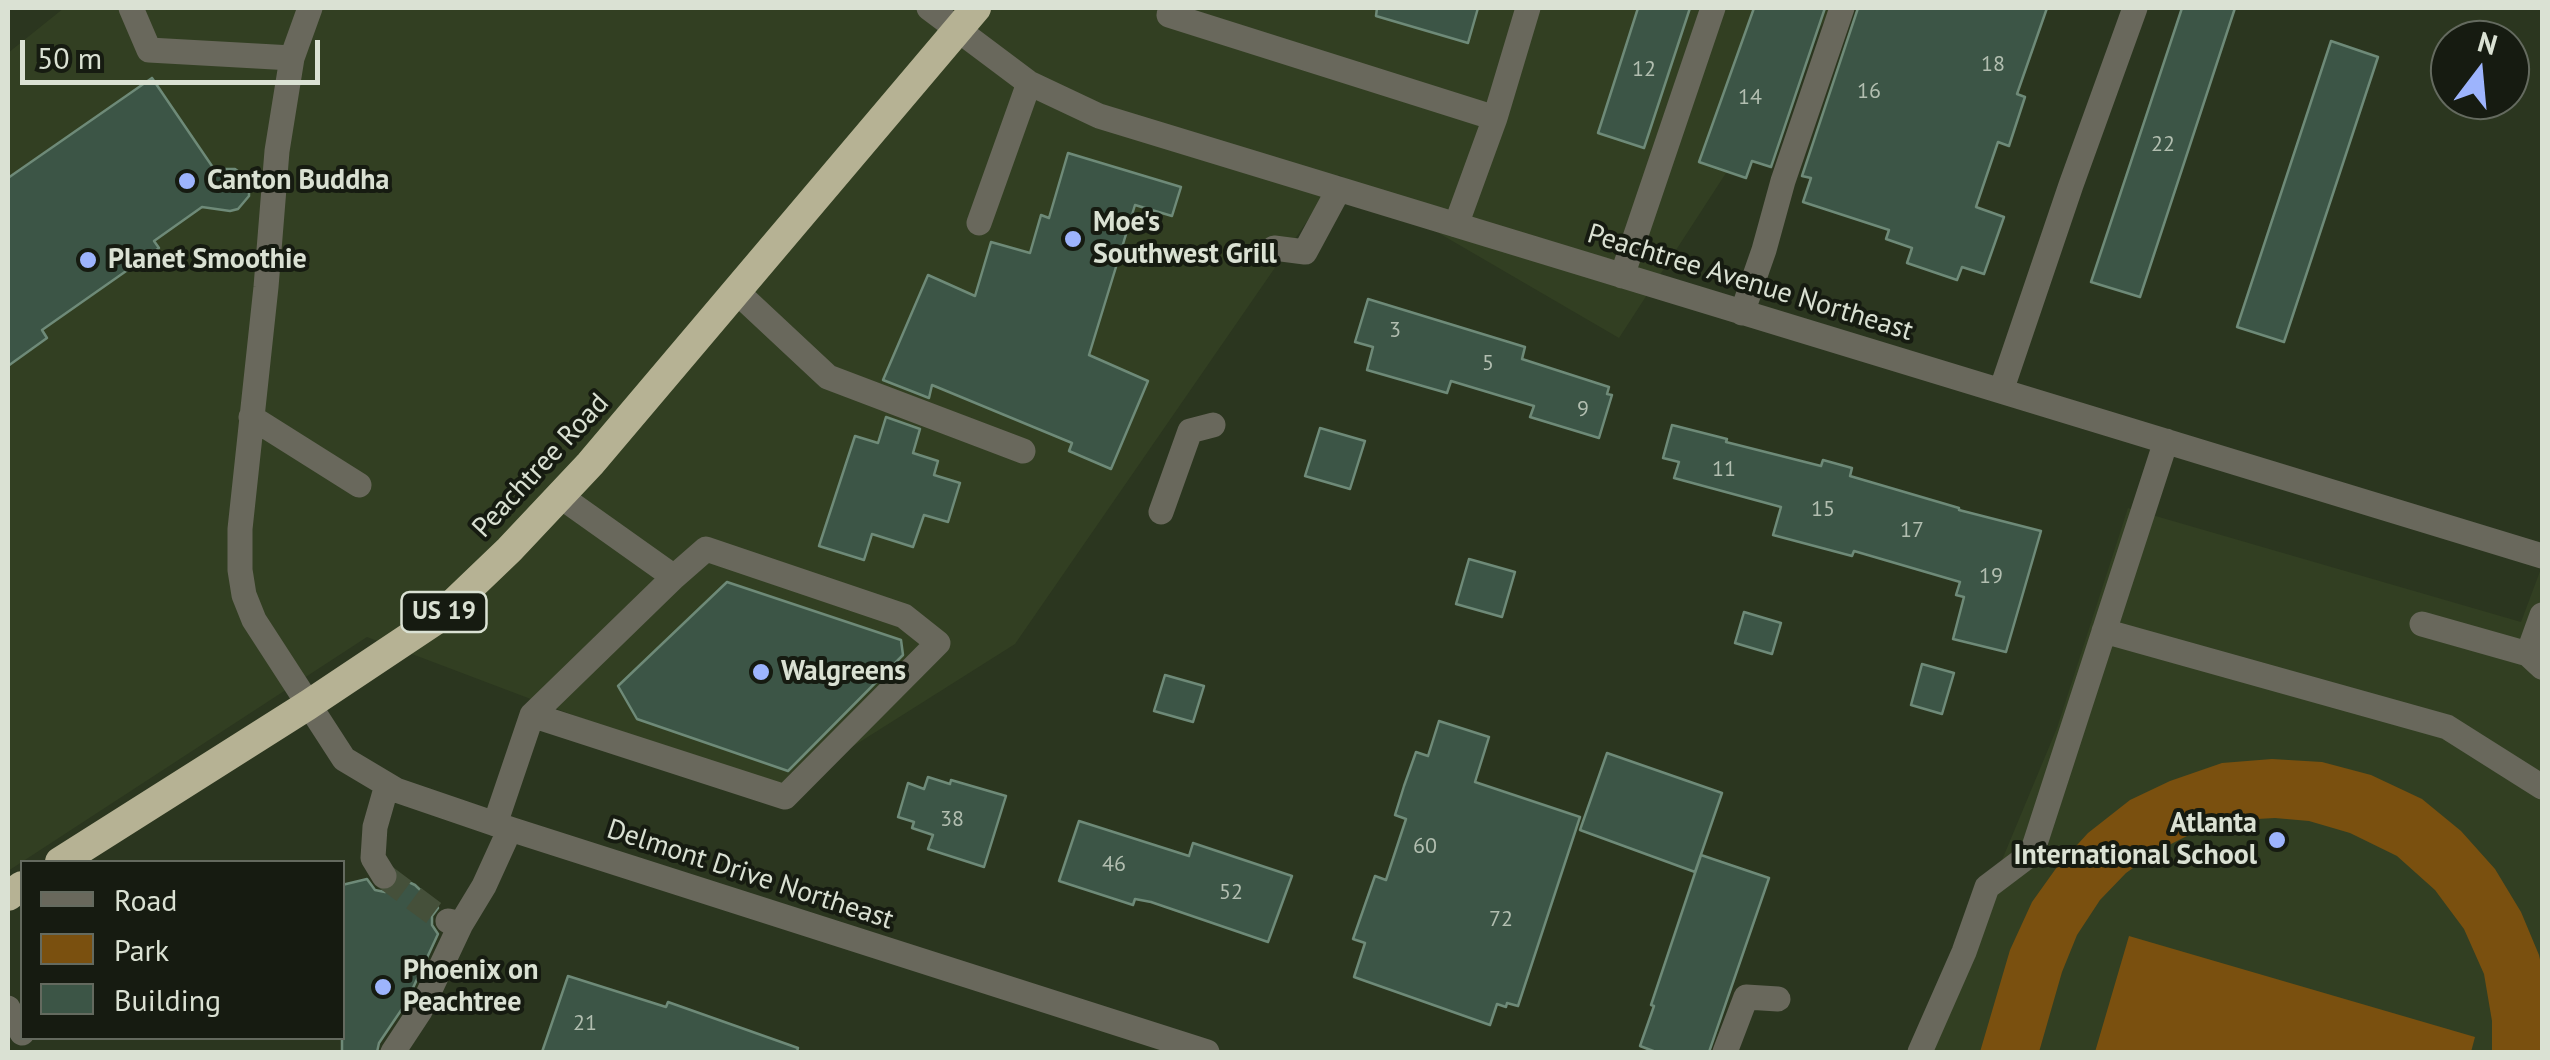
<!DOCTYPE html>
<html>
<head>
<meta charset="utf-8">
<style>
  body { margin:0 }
  #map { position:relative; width:2550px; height:1060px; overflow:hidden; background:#2b361f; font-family:"PT Sans",sans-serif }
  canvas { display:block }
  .frame { position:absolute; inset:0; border:10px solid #dae1d3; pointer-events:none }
  .legend { position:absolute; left:20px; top:860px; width:325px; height:180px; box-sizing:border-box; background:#161b11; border:2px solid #646a5f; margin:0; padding:12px 18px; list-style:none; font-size:30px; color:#dae1d3 }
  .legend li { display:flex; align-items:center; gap:20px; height:50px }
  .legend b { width:50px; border:2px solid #646a5f }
  .north { position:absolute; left:2430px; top:20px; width:100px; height:100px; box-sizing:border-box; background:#161b11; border:2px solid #646a5f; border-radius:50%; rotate:16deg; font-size:28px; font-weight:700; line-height:40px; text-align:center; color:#dae1d3 }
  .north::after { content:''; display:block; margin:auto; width:35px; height:45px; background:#9db4fd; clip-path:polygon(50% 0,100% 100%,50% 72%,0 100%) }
  .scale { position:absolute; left:20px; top:40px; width:300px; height:45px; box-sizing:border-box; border:5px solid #dae1d3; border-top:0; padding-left:12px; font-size:30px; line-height:35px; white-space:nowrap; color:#dae1d3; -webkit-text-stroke:8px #161b11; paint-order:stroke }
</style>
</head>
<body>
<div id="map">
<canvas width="2550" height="1060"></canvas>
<div class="frame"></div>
<ul class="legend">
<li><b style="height:12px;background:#69685c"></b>Road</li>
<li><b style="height:28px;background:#7a500f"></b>Park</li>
<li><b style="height:28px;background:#3c5546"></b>Building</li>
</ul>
<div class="north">N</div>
<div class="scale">50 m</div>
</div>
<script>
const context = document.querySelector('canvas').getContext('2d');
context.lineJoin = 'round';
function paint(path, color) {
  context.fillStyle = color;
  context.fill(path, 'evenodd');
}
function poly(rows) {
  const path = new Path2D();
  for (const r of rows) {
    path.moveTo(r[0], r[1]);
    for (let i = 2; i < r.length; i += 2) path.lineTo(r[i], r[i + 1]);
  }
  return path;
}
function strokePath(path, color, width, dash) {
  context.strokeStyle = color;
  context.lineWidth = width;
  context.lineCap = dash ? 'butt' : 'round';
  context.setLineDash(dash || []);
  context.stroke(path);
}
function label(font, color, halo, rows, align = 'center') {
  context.font = font + ' "PT Sans",sans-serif';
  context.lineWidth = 8;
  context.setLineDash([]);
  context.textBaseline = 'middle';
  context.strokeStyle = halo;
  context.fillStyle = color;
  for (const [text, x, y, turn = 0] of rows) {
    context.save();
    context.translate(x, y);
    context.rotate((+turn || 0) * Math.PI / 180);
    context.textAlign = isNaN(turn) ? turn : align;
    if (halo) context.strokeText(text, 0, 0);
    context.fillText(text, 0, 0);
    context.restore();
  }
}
const built = poly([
  [64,8,1833,8,1619,338,1339,175,1015,644,779,793,367,637,8,871,8,53],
  [2128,508,2521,622,2542,566,2542,1052,1922,1052,2057,728]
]);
const green = poly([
  [2272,759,2322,762,2371,775,2422,799,2461,831,2495,869,2521,912,2539,955,2542,969,2542,1052,2492,1052,2492,1021,2484,974,2464,929,2435,890,2397,856,2350,833,2309,821,2275,818,2239,820,2199,830,2157,851,2126,873,2100,900,2077,935,2062,972,2039,1052,1980,1052,2010,950,2032,902,2057,867,2088,833,2130,800,2170,781,2222,763],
  [2129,936,2475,1037,2471,1052,2095,1052]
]);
const building = poly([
  [1377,8,1478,8,1468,43,1376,16,1377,8],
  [1638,8,1690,8,1644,148,1598,133,1638,8],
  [1754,8,1825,8,1771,167,1752,161,1746,178,1699,162,1754,8],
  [1858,8,2047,8,2017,94,2025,97,2009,146,1998,142,1976,207,2004,217,1984,274,1962,267,1957,280,1907,263,1912,248,1886,239,1889,230,1803,202,1811,178,1802,176,1858,8],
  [2182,8,2235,8,2140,297,2091,282,2182,8],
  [2331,41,2378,57,2284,342,2237,327,2331,41],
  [152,78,214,169,235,169,249,179,249,196,238,209,230,211,202,207,154,241,159,248,42,330,47,338,8,366,8,178,152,78],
  [1068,153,1181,187,1172,216,1135,205,1089,355,1148,381,1111,469,1069,451,1072,443,932,385,929,398,883,380,928,275,975,296,991,242,1030,253,1041,215,1049,218,1068,153],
  [1368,299,1525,347,1522,359,1609,387,1607,394,1612,395,1599,438,1530,417,1534,406,1451,381,1447,393,1367,370,1373,347,1355,342,1368,299],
  [886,417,920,429,913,453,938,461,934,475,960,483,948,522,924,515,913,547,872,534,864,560,819,546,855,436,878,443,886,417],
  [1672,425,1727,439,1726,442,1821,466,1823,460,1852,468,1850,476,1959,508,1959,510,2041,531,2006,652,1953,639,1964,597,1956,595,1960,582,1854,551,1852,556,1773,535,1781,507,1674,478,1679,462,1663,458,1672,425],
  [1320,428,1365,441,1350,489,1305,476,1320,428],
  [1469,559,1515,572,1502,617,1456,604,1469,559],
  [727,582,901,640,903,655,788,771,637,719,618,686,727,582],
  [1744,612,1781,623,1772,654,1735,643,1744,612],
  [1922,664,1954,673,1942,714,1911,705,1922,664],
  [1165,675,1204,686,1193,722,1154,711,1165,675],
  [1439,721,1489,737,1475,782,1580,817,1518,1006,1507,1003,1506,1007,1497,1004,1490,1025,1354,977,1365,943,1353,939,1375,876,1386,880,1406,819,1395,815,1404,786,1416,752,1428,756,1439,721],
  [1607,753,1722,793,1695,872,1580,830,1607,753],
  [928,777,950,784,951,780,1006,796,984,867,928,849,933,835,912,828,914,822,898,817,908,783,924,789,928,777],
  [1079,821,1189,856,1193,843,1292,876,1268,942,1151,902,1135,899,1133,905,1059,881,1079,821],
  [1701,855,1769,878,1709,1052,1656,1052,1640,1046,1654,1006,1651,1005,1701,855],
  [400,878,415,885,436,905,438,908,432,916,432,925,438,934,406,1003,379,1043,377,1052,342,1052,342,885,367,879,375,890,385,892,393,889,400,878],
  [568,976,666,1007,668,1002,798,1048,797,1052,542,1052,568,976]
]);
const minorTunnel = poly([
  [384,876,443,920]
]);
const minor = poly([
  [131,8,149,50,292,58],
  [310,8,292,58,277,151,266,287,240,529,240,570,244,595,254,620,344,759,396,790,510,829,1207,1052],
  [929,8,1029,83,1099,116,2542,556],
  [1175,8,1169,15,1495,118],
  [979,223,1029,83],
  [1456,225,1495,118,1528,8],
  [1274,248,1305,252,1339,189],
  [1622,276,1713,8],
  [737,292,828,377,1023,451],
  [1742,313,1764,250,1783,181,1842,8],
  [2001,391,2071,185,2135,8],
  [251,417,359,485],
  [1161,512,1190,431,1213,425],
  [2422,624,2528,654,2542,667],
  [2104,631,2447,727,2542,787],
  [2528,654,2542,615],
  [532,715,674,577,560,496],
  [495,824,532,715,785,797,938,643,904,616,706,549,674,577],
  [384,876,373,858,375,827,387,785],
  [448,921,461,924,484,886,510,829],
  [8,1008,22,1033],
  [393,1052,420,1011,461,924],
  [1725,1052,1746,997,1778,999],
  [1920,1052,1964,952,1987,887,2032,853,2166,441]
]);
const highway = poly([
  [60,862,308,705,437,619,509,550,590,464,976,8],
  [8,896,22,886]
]);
const markers = [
  [187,181,10,"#9db4fd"],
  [1073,239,10,"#9db4fd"],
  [88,260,10,"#9db4fd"],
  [761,672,10,"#9db4fd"],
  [2277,840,10,"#9db4fd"],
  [383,987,10,"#9db4fd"]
];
const numberNames = [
  ["18",1993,65],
  ["12",1644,70],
  ["16",1869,92],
  ["14",1750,98],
  ["22",2163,145],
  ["3",1395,331],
  ["5",1488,364],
  ["9",1583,410],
  ["11",1724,470],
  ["15",1823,510],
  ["17",1912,531],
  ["19",1991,577],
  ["38",952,820],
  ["60",1425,847],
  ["46",1114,865],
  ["52",1231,893],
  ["72",1501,920],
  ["21",585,1024]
];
const shields = [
  [444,612,85]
];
const shieldNames = [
  ["US 19",444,612]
];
const poiNames = [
  ["Canton Buddha",207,181],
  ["Moe's",1093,223],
  ["Southwest Grill",1093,255],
  ["Planet Smoothie",108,260],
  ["Walgreens",781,672],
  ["Atlanta",2257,824,"right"],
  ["International School",2257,856,"right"],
  ["Phoenix on",403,971],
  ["Peachtree",403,1003]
];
const streetNames = [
  ["Peachtree Avenue Northeast",1750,283,17],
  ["Peachtree Road",541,466,-47],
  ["Delmont Drive Northeast",750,875,18]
];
paint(built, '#323f22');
paint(green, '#7a500f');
paint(building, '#3c5546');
strokePath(building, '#6e8a78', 2.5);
strokePath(minorTunnel, '#45503a', 25, [25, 12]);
strokePath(minor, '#69685c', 25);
strokePath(highway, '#b6b294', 30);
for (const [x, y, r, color] of markers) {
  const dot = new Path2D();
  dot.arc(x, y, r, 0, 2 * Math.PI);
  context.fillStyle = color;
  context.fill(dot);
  strokePath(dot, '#161b11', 4);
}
label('22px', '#b2beb0', null, numberNames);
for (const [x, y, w] of shields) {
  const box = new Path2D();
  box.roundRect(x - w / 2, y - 20, w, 40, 8);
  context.fillStyle = '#161b11';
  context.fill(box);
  strokePath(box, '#dae1d3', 2.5);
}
label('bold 25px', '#dae1d3', null, shieldNames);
label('bold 28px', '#dae1d3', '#161b11', poiNames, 'left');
label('28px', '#dae1d3', '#161b11', streetNames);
</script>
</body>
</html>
